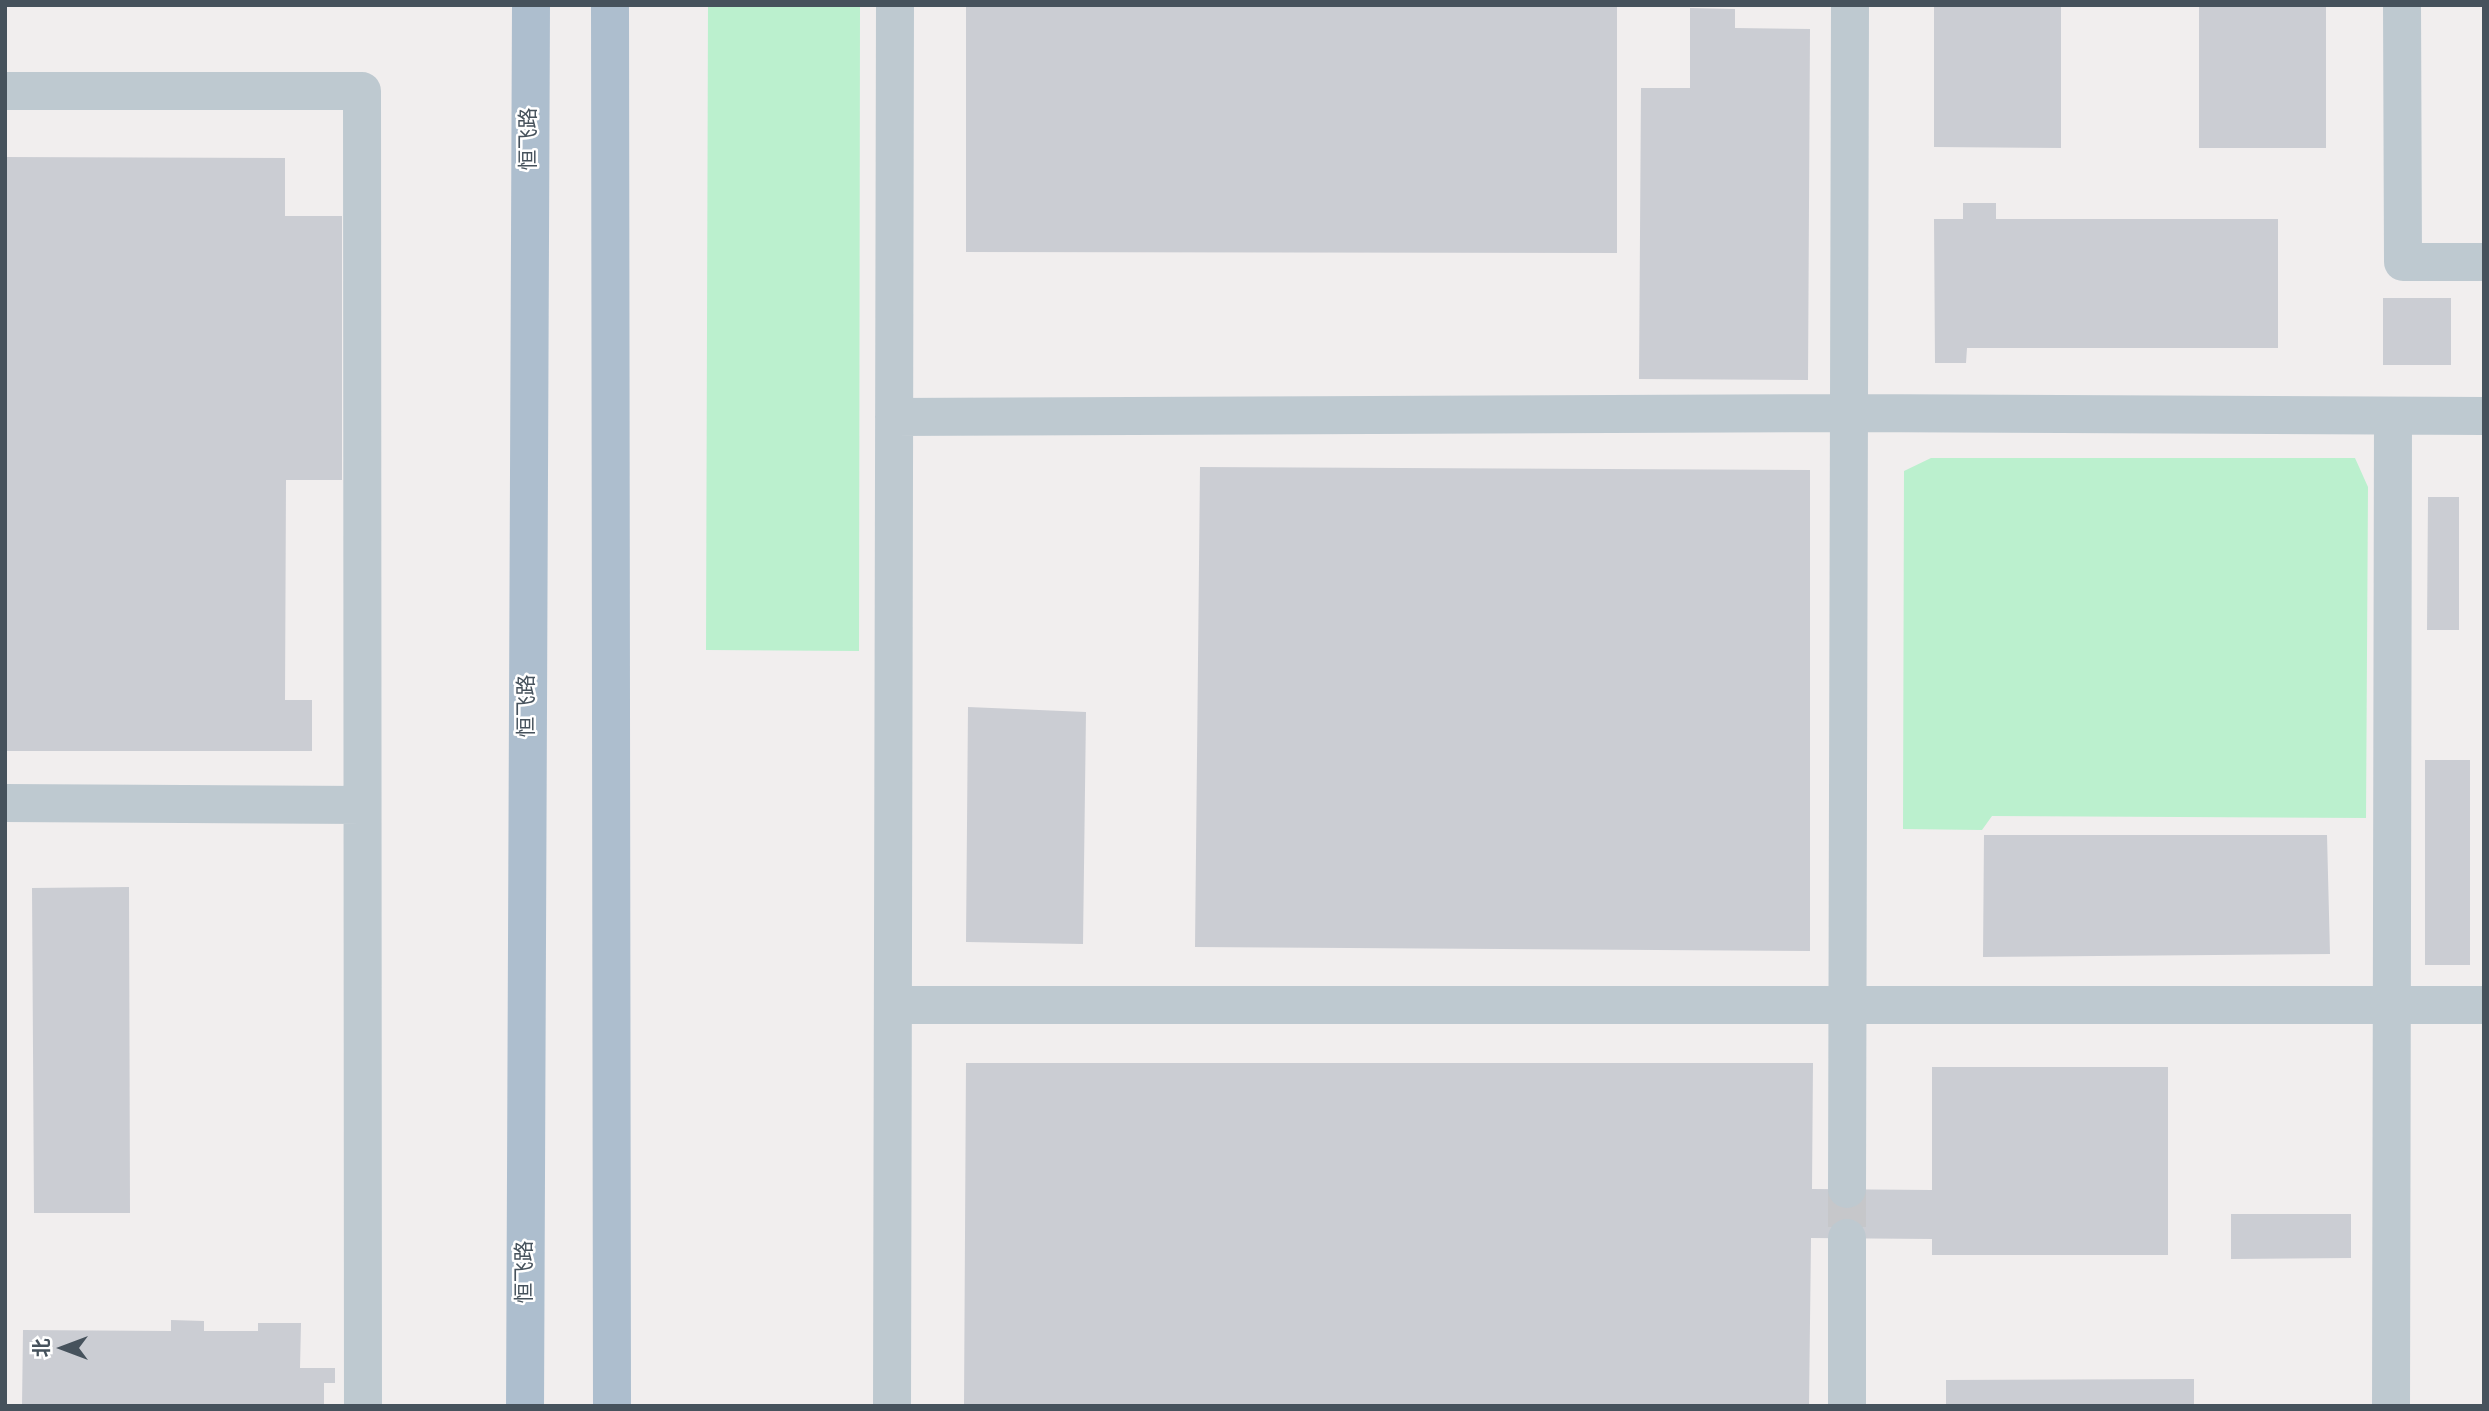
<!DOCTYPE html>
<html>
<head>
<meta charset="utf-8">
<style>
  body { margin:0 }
  #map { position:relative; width:2489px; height:1411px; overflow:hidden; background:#f1eeee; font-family:"Nunito Sans","Noto Sans SC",sans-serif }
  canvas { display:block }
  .frame { position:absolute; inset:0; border:7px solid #46525c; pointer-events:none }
  .north { position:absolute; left:28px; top:1313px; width:70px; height:70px; -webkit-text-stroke:5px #fff; paint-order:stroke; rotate:270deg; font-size:19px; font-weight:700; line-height:28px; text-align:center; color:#46525c }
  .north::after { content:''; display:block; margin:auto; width:24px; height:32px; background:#46525c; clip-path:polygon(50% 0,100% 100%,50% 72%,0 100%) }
</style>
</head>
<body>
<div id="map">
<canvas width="2489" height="1411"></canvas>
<div class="frame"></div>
<div class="north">北</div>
</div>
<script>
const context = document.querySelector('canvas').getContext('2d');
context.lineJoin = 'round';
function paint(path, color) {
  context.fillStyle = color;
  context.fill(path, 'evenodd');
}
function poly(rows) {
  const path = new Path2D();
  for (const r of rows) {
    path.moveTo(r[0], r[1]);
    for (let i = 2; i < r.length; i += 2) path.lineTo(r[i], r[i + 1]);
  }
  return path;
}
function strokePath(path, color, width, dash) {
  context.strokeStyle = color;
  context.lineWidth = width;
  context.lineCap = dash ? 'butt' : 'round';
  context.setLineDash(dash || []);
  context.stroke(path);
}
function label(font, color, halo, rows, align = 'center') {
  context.font = font + ' "Nunito Sans","Noto Sans SC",sans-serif';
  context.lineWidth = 5;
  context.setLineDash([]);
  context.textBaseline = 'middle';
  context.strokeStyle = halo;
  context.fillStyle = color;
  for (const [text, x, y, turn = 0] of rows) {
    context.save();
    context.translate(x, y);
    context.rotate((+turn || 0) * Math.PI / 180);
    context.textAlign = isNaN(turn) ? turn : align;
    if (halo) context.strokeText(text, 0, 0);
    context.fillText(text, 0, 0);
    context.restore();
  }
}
const green = poly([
  [708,5,860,5,859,651,706,650],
  [1931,458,2355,458,2368,487,2366,818,1992,816,1982,830,1903,829,1904,471]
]);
const building = poly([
  [966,5,1617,5,1617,253,966,252],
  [1934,5,2061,5,2061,148,1934,147],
  [2199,5,2326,5,2326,148,2199,148],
  [1690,8,1735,9,1735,28,1810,29,1808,380,1639,379,1641,88,1690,88],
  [5,157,285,158,285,216,342,216,342,480,286,480,285,700,312,700,312,751,5,751],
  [1963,203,1996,203,1996,219,2278,219,2278,348,1967,348,1966,363,1935,363,1934,219,1963,219],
  [2383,298,2451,298,2451,365,2383,365],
  [1200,467,1810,470,1810,951,1195,947],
  [2428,497,2459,497,2459,630,2427,630],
  [968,707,1086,712,1083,944,966,942],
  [2425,760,2470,760,2470,965,2425,965],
  [1984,835,2327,835,2330,954,1983,957],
  [129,887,130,1213,34,1213,32,888],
  [966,1063,1813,1063,1812,1189,1932,1190,1932,1067,2168,1067,2168,1255,1932,1255,1932,1239,1811,1238,1809,1406,964,1406],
  [2231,1214,2351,1214,2351,1258,2231,1259],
  [171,1320,204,1321,204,1331,258,1331,258,1323,301,1323,300,1368,335,1368,335,1383,324,1383,324,1406,22,1406,23,1330,171,1331],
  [2194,1379,2194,1406,1946,1406,1946,1380]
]);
const minorTunnel = poly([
  [1847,1189,1847,1238]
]);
const minor = poly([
  [2402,5,2403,262,2484,262],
  [5,91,362,91,363,1406],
  [894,417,1849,413,2484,416],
  [5,803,362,805],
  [893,1005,2484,1005],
  [1847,1189,1850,5],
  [892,1406,895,5],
  [1847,1406,1847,1238],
  [2391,1406,2393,416]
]);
const major = poly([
  [610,5,612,1406],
  [525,1406,531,5]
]);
const streetNames = [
  ["恒飞路",530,139,-90],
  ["恒飞路",528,706,-90],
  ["恒飞路",526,1272,-90]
];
paint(green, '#bbf0ce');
paint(building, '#cbcdd3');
strokePath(minorTunnel, '#c6c7ca', 38, [38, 19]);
strokePath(minor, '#bec9d0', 38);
strokePath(major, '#adbece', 38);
label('21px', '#46525c', '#fff', streetNames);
</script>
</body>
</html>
